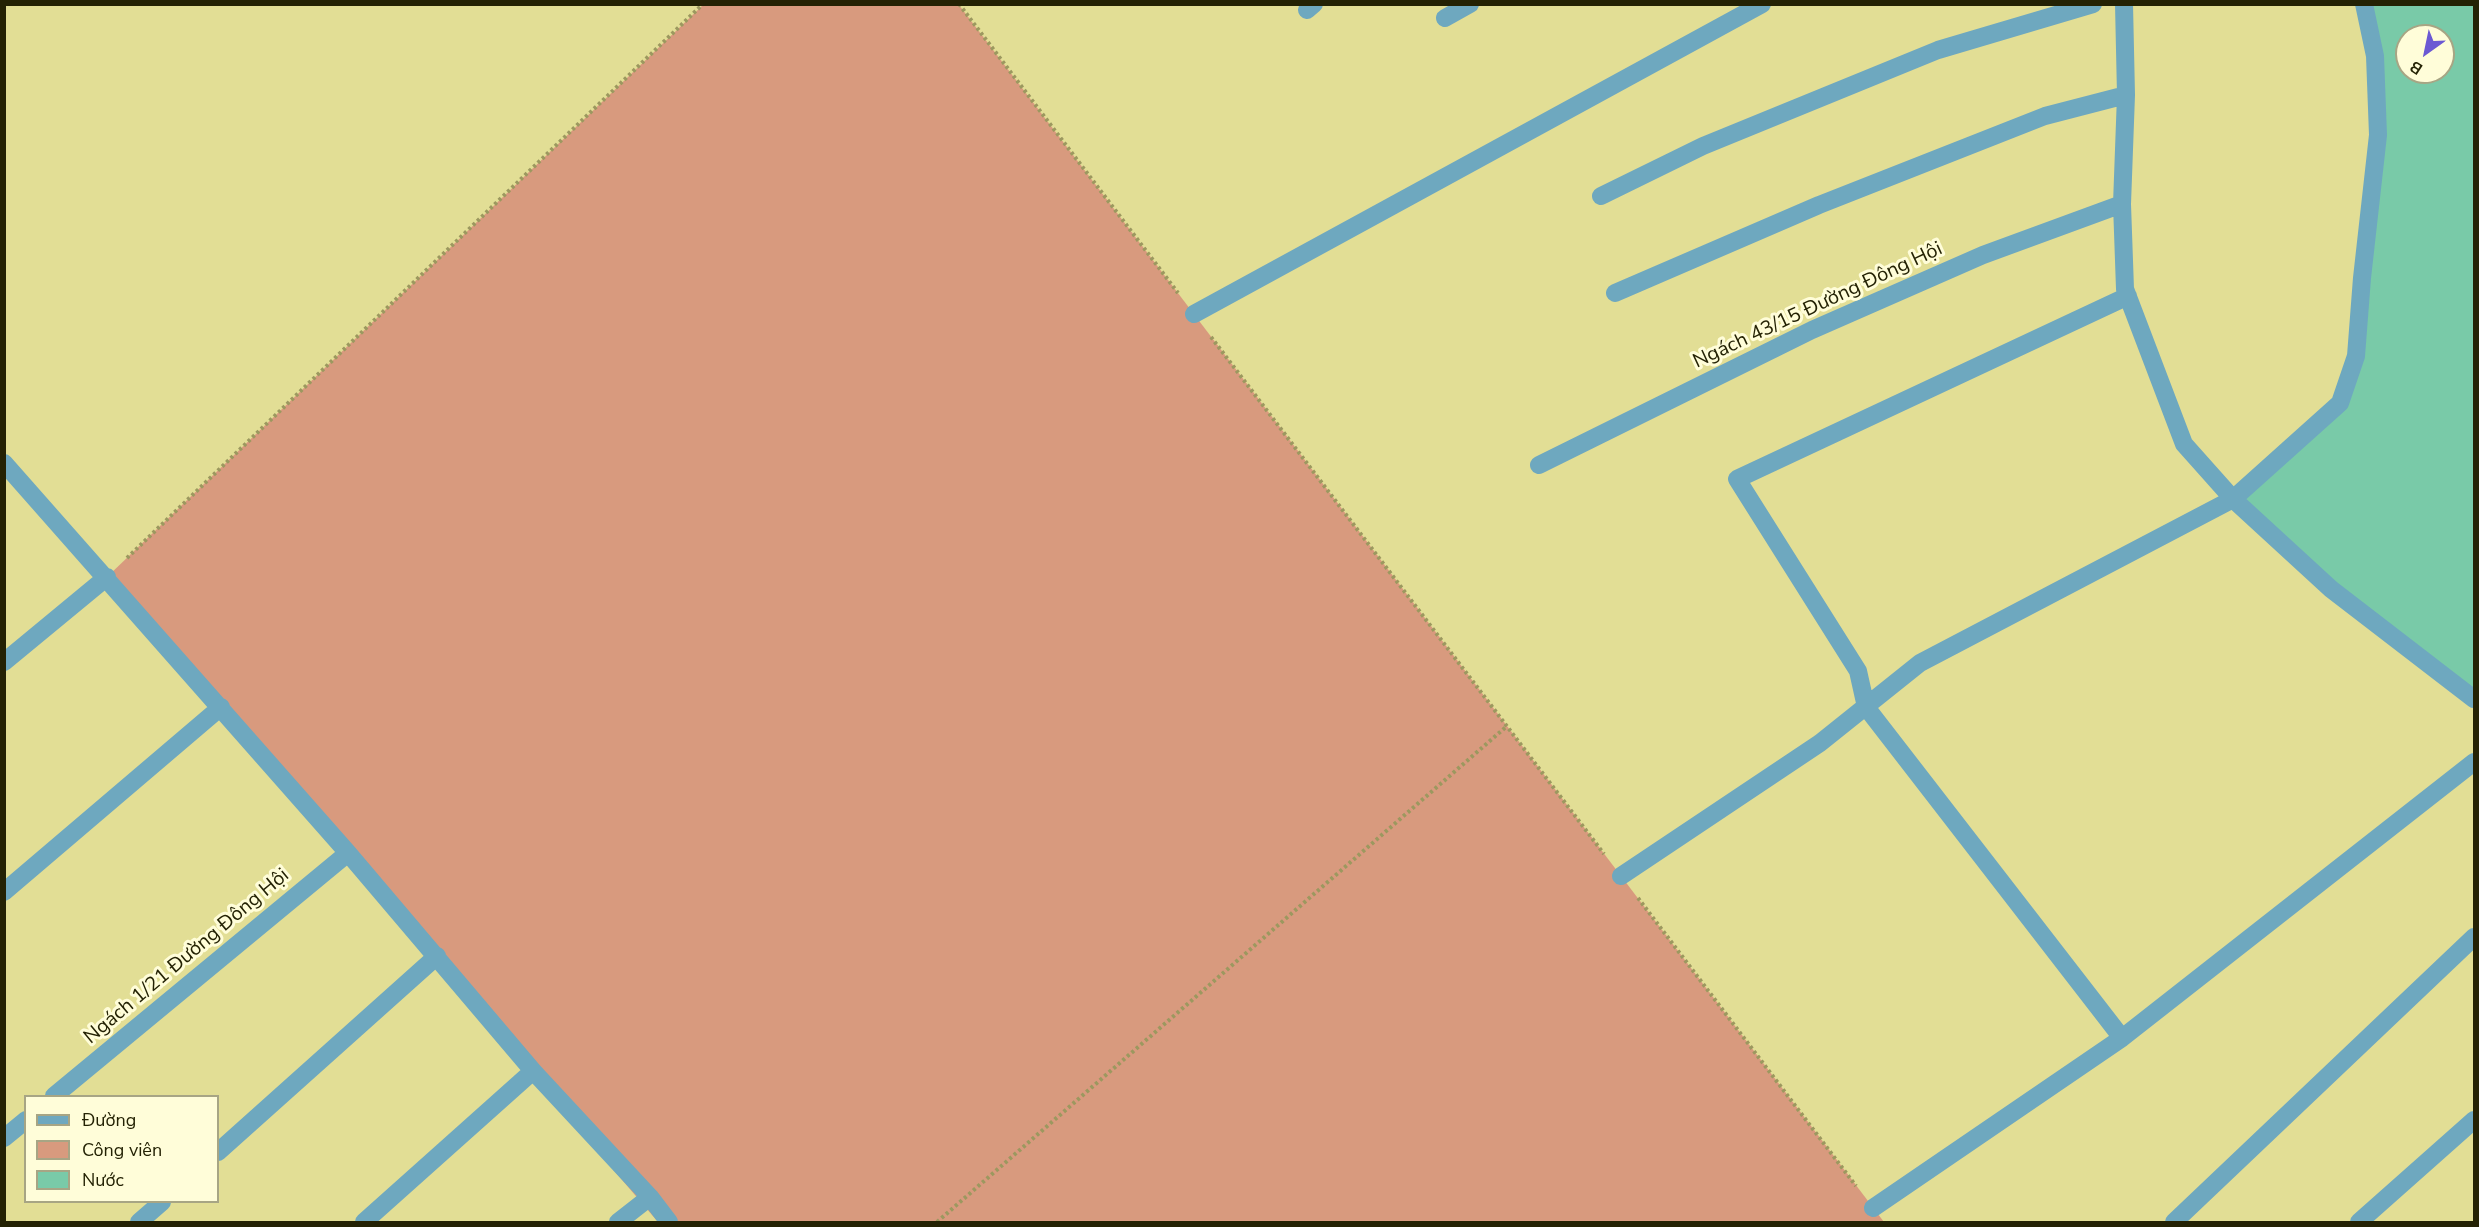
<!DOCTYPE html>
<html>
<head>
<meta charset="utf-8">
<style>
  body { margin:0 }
  #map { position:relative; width:2479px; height:1227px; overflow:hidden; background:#e2de95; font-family:"Nunito Sans",sans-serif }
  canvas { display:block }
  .frame { position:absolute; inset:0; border:6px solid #242204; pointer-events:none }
  .legend { position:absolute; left:24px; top:1095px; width:195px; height:108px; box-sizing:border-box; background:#fffdd9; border:2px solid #a7a584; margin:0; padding:8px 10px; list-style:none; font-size:18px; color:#242204 }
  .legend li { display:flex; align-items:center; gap:12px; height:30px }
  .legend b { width:30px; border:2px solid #a7a584 }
  .north { position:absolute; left:2395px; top:24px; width:60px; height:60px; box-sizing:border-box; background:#fffdd9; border:2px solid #a7a584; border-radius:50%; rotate:213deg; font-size:16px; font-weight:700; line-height:24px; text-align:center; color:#242204 }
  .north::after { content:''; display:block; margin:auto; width:21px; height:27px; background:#6b59d3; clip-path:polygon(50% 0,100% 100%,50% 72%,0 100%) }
</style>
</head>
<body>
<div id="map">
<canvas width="2479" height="1227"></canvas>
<div class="frame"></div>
<ul class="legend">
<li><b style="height:8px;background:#6ea8bf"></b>Đường</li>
<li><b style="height:16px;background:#d89a7e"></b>Công viên</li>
<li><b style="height:16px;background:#79caa8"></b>Nước</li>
</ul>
<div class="north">B</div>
</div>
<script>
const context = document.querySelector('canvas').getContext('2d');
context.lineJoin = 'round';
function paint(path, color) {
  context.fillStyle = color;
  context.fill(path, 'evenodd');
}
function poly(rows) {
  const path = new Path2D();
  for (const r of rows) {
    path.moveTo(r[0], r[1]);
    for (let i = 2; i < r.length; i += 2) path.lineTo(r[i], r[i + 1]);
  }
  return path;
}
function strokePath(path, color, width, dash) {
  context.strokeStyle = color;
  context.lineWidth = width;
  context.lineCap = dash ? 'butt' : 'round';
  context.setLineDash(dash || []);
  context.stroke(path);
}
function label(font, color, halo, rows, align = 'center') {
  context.font = font + ' "Nunito Sans",sans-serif';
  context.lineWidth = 6;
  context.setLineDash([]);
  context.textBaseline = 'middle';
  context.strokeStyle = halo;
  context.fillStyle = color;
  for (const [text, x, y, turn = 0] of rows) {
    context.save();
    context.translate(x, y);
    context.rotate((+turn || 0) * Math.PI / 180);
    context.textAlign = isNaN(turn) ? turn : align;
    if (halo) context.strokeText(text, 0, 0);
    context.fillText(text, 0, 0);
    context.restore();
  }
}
const green = poly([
  [703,5,959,5,1884,1222,658,1222,107,577]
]);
const water = poly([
  [2364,5,2474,5,2474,699,2233,499,2340,403,2349,376,2378,136],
  [2407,36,2443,36,2443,72,2407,72]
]);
const path = poly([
  [959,4,1178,293],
  [1211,337,1604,854],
  [127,558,703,4],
  [1638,898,1856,1186],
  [937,1222,1507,726]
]);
const minor = poly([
  [2124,4,2126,95,2122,204,2125,289,2184,444,2233,499,2331,589,2474,699],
  [1307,10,1314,4],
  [1445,18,1470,4],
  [1601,196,1703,146,1938,50,2093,4],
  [1615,293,1819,205,2045,116,2126,95],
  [1194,314,1762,4],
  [4,463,348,853,533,1071,650,1197,669,1222],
  [1539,465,1812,330,1983,255,2122,204],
  [4,662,107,577],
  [1621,876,1820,743,1920,663,2233,499,2340,403,2356,356,2362,278,2378,135,2375,56,2364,4],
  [4,892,221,707],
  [2122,1038,1866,707,1858,671,1737,479,2128,296],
  [54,1096,348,853],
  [4,1138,26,1120],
  [218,1152,437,956],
  [1873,1208,2122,1038,2474,762],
  [139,1222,162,1202],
  [364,1222,533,1071],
  [618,1222,650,1197],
  [2174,1222,2474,937],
  [2359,1222,2474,1120]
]);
const streetNames = [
  ["Ngách 43/15 Đường Đông Hội",1818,306,-25],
  ["Ngách 1/21 Đường Đông Hội",187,957,-40]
];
paint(green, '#d89a7e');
paint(water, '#79caa8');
strokePath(path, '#9c985f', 4, [3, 3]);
strokePath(minor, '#6ea8bf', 18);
label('20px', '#242204', '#fffdd9', streetNames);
</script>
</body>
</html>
